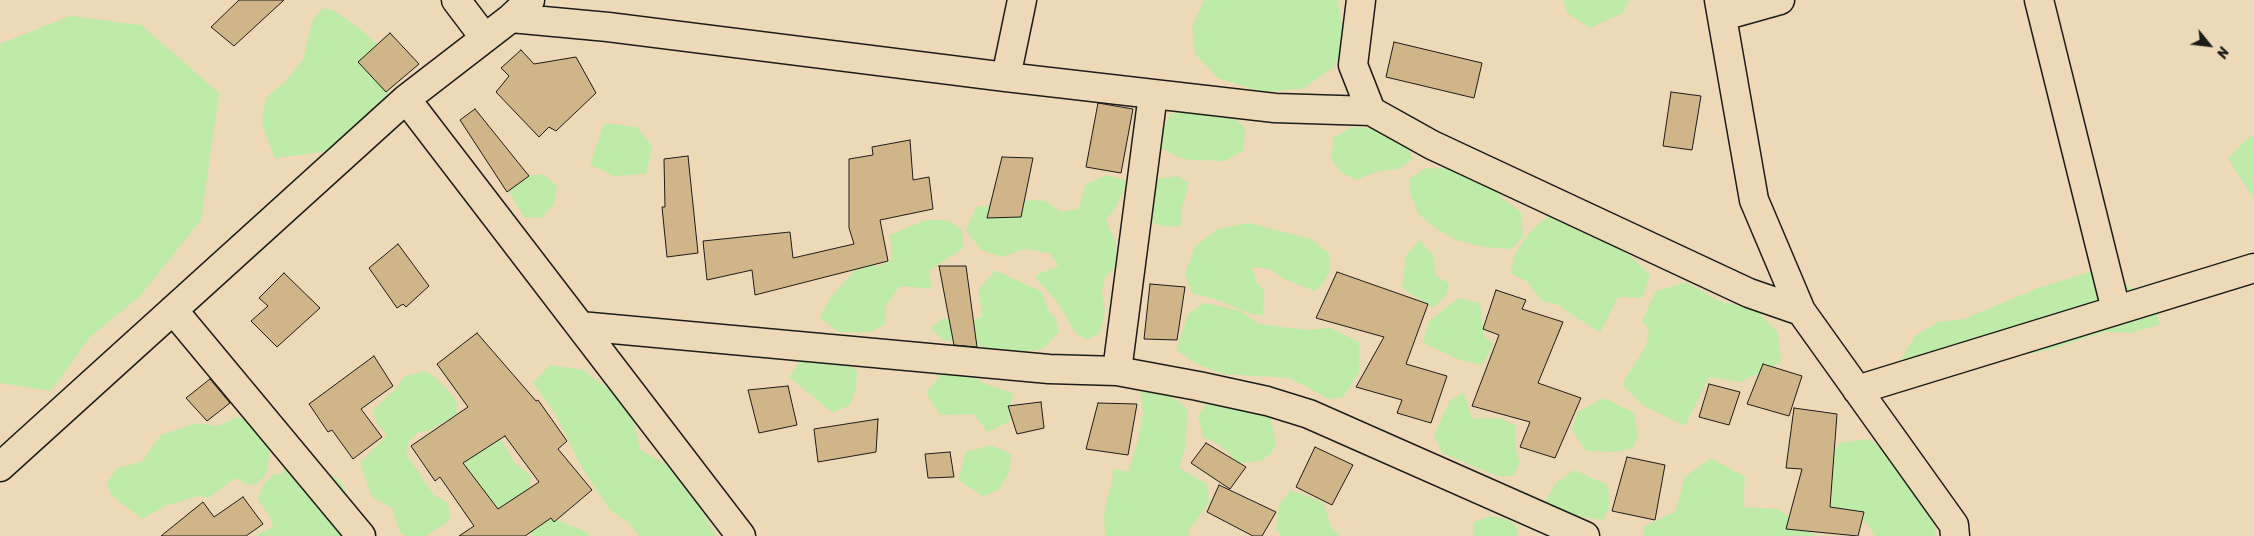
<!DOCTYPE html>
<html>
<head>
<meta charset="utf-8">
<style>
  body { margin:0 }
  #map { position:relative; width:2254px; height:536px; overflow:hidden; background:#edd9b7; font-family:Sriracha,sans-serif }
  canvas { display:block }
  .north { position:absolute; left:2184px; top:20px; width:50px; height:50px; -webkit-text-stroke:4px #edd9b7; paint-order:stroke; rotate:119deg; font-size:14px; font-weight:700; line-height:20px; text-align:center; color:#1c1c1c }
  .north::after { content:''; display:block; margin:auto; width:18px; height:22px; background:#1c1c1c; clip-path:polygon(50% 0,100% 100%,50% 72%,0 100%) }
</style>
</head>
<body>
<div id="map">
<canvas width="2254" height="536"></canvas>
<div class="north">N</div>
</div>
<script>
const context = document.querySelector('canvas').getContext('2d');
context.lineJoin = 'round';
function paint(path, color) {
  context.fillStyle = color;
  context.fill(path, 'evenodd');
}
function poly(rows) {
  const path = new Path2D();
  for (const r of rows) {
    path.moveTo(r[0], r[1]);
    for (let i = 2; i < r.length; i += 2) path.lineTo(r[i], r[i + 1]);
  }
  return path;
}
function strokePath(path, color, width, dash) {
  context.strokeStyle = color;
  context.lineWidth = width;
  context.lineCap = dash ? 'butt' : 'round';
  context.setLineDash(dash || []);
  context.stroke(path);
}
const green = poly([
  [1204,0,1337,0,1346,39,1334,67,1302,89,1262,92,1218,78,1195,54,1192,27],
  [1563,0,1629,0,1623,13,1590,28,1567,13],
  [323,8,336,12,359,28,380,47,394,76,388,92,370,117,345,142,323,152,275,158,262,125,263,110,267,97,287,80,303,59,313,19],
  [70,16,141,25,219,93,201,220,140,296,90,337,51,391,0,383,0,44],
  [1202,108,1225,110,1245,128,1243,151,1225,161,1191,160,1178,157,1156,145,1170,114],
  [604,123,637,127,652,146,646,174,614,176,590,165],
  [1353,127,1380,129,1404,138,1413,159,1398,169,1375,172,1357,180,1340,172,1331,159,1334,137],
  [2254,135,2254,199,2228,159,2245,140],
  [1426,168,1467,169,1490,183,1503,199,1521,212,1523,237,1511,249,1484,247,1456,240,1437,229,1418,214,1410,192,1409,179],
  [542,174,557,185,554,204,542,218,524,217,507,188,519,177],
  [1107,175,1128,181,1116,207,1106,220,1116,243,1117,266,1105,277,1102,293,1105,311,1100,333,1086,340,1075,332,1058,303,1035,277,1040,273,1059,266,1049,253,1024,249,1003,257,981,250,966,230,976,207,1028,200,1045,201,1061,212,1078,209,1086,184],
  [1178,176,1189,183,1181,211,1181,226,1166,227,1148,222,1150,194,1157,179],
  [1551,213,1591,225,1607,242,1629,255,1650,275,1642,298,1618,297,1600,333,1556,304,1542,301,1526,281,1510,273,1515,254,1528,234],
  [925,220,948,220,962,231,963,248,929,271,932,289,900,286,886,306,885,324,871,332,839,332,820,318,830,298,862,263,880,266,892,259,890,235],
  [1249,223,1311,239,1329,254,1330,271,1323,284,1315,291,1284,279,1270,269,1252,267,1255,280,1264,291,1263,315,1251,314,1221,301,1192,293,1185,274,1195,246,1218,229],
  [1419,240,1434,256,1435,276,1449,283,1446,295,1434,308,1402,288,1406,256],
  [995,270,1042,292,1048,310,1056,320,1059,332,1043,349,1014,352,997,351,971,343,943,340,931,328,943,318,965,323,982,317,979,289],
  [2093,271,2151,296,2160,324,2132,333,2104,332,2049,350,1962,367,1931,382,1898,389,1902,358,1915,336,1938,322,1964,319,2038,288],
  [1686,282,1717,300,1757,311,1778,333,1781,362,1741,382,1709,377,1685,426,1642,405,1622,384,1646,346,1649,330,1642,321,1656,291],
  [1459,298,1480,303,1484,336,1494,344,1482,365,1460,360,1423,343,1429,321],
  [1204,303,1240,311,1258,324,1306,330,1330,328,1359,342,1359,372,1343,397,1329,399,1290,378,1224,374,1199,365,1176,350,1188,314],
  [804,355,842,362,857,370,856,389,850,405,833,413,789,377],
  [550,365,583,370,616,394,633,418,640,450,664,463,688,486,716,536,639,536,628,522,611,511,582,468,555,413,533,383],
  [945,369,965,369,985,384,1013,393,1009,422,987,432,974,414,940,415,926,393],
  [427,371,442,384,456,400,457,414,430,430,417,433,408,443,406,454,434,495,448,503,450,520,426,536,405,536,400,532,392,508,372,497,360,463,387,435,377,424,373,410,395,390,405,376],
  [1154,387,1175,399,1188,410,1185,449,1179,468,1207,484,1209,503,1188,531,1189,536,1105,536,1104,514,1112,481,1113,468,1128,472,1138,441,1143,414,1140,389],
  [1464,393,1472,419,1499,418,1515,425,1515,447,1520,463,1513,476,1498,476,1442,453,1434,435,1450,400],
  [1604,398,1634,413,1638,437,1633,448,1617,452,1586,451,1572,430,1577,412],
  [1209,401,1250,405,1271,419,1276,445,1269,455,1260,461,1238,463,1220,445,1203,437,1198,416],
  [238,417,257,423,270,452,266,474,258,483,248,485,236,478,208,498,198,496,165,506,142,519,111,495,107,483,116,469,142,461,161,435,197,423,217,426],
  [463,428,499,436,513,461,531,476,528,495,539,509,552,518,589,533,589,536,532,536,523,518,488,507,466,465],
  [1868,439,1888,451,1934,513,1935,536,1875,536,1866,522,1819,512,1816,477,1840,443],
  [991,445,1011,454,1010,470,999,490,983,496,958,480,966,452],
  [289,456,320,468,340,480,367,536,255,536,273,527,270,517,258,499,264,484,273,475,282,474],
  [1711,458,1745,477,1743,507,1778,509,1817,536,1644,536,1643,527,1675,512,1685,477],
  [1574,470,1608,485,1609,507,1603,520,1573,515,1545,502,1556,483],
  [1291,490,1323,502,1331,527,1340,536,1281,536,1276,529,1279,505],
  [1491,516,1507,519,1517,527,1518,536,1473,536,1474,522]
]);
const building = poly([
  [239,0,284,0,234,46,211,27,239,0],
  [390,33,419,64,386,92,358,62,390,33],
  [1394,42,1482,63,1474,98,1386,77,1394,42],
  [521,50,534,64,576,57,596,93,556,131,549,127,539,137,496,92,509,76,501,68,521,50],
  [1671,92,1701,96,1692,150,1663,146,1671,92],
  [1098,103,1133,109,1121,173,1086,167,1098,103],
  [475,109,529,176,507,192,460,120,475,109],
  [910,140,913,180,929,177,933,209,880,220,888,261,755,295,752,270,707,280,703,241,790,232,793,258,854,244,849,228,849,159,873,155,872,147,910,140],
  [688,156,698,253,667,257,662,207,665,207,664,159,688,156],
  [1002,157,1033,158,1021,217,987,218,1002,157],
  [398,244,429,286,406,307,403,304,397,308,369,268,398,244],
  [939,266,966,266,977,347,954,345,939,266],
  [1337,272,1428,304,1406,364,1447,376,1431,423,1397,413,1402,400,1356,387,1384,337,1316,318,1337,272],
  [284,273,320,308,277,347,251,321,268,306,259,298,284,273],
  [1150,284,1185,287,1177,340,1144,339,1150,284],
  [1496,290,1526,300,1522,309,1563,322,1538,383,1581,398,1555,458,1520,447,1530,422,1472,406,1499,335,1483,329,1496,290],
  [477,333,536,401,538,400,567,441,558,449,592,490,554,522,551,518,525,536,459,536,474,526,440,477,435,481,411,446,468,407,437,364,477,333],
  [505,436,539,482,498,509,463,463,505,436],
  [374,356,393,386,361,409,382,437,353,459,332,430,328,432,309,404,374,356],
  [1763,364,1802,376,1789,416,1747,404,1763,364],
  [210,379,230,403,207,421,186,398,210,379],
  [1709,384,1740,392,1729,425,1699,417,1709,384],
  [788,386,797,425,759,433,748,390,788,386],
  [1041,402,1044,428,1017,434,1008,406,1041,402],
  [1098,403,1137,404,1128,455,1086,449,1098,403],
  [1794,408,1837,414,1830,507,1864,512,1858,536,1786,529,1802,469,1786,468,1794,408],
  [878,419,876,452,818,462,814,429,878,419],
  [1206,443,1246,467,1230,489,1191,463,1206,443],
  [1315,447,1353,465,1332,505,1296,487,1315,447],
  [950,452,954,477,928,478,925,454,950,452],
  [1627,457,1665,465,1655,520,1612,511,1627,457],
  [1219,485,1276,512,1262,536,1253,536,1207,512,1219,485],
  [243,497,263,524,246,536,161,536,203,502,214,517,243,497]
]);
const minor = poly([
  [456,0,484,37],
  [1361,0,1353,65,1371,111,1432,145,1749,293,1801,311,1754,200,1719,0],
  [2039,0,2116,310],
  [1723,16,1780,0],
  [511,18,608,27,1006,77,1022,0],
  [1006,77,1275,108,1371,111],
  [406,99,741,536],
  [173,310,361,536],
  [1801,311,1954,525,1955,536],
  [580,326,1049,369,1117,371,1198,386,1267,401,1309,414,1585,536],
  [1117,371,1153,94],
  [1857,390,2254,268],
  [0,467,406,99,511,18,530,0]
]);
paint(green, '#beeba8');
paint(building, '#d0b588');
strokePath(building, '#1c1c1c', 1);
strokePath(minor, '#1c1c1c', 31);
strokePath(minor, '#edd9b7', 28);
</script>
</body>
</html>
